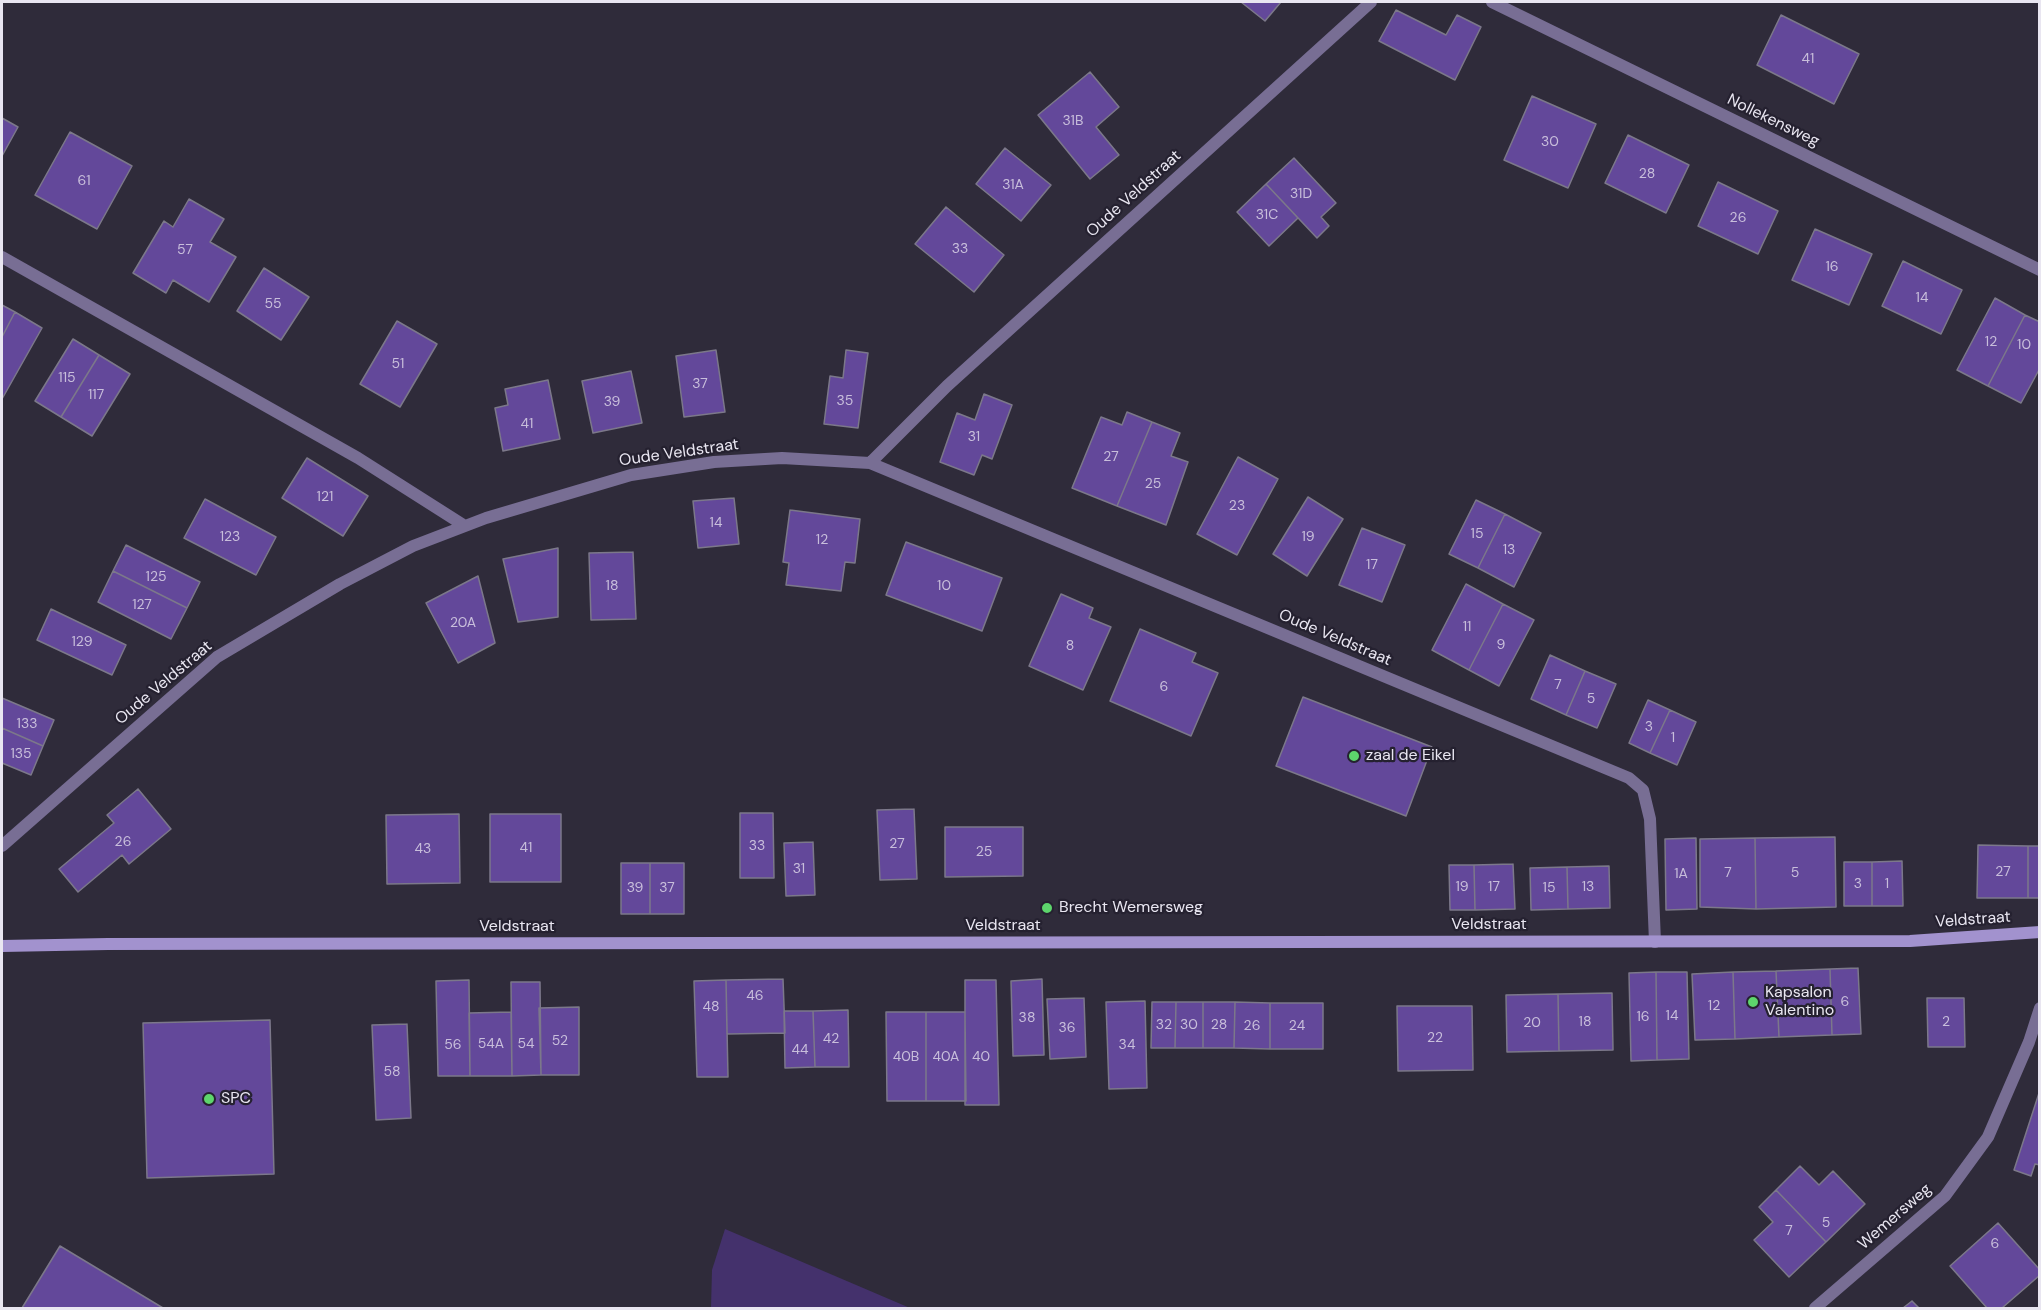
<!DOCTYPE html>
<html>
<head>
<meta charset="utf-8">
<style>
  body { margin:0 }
  #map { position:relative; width:2041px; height:1310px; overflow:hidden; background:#2f2b3a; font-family:"DM Sans",sans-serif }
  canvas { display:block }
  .frame { position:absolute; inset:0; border:3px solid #e9e6f1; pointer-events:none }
</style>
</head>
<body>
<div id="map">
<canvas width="2041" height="1310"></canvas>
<div class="frame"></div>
</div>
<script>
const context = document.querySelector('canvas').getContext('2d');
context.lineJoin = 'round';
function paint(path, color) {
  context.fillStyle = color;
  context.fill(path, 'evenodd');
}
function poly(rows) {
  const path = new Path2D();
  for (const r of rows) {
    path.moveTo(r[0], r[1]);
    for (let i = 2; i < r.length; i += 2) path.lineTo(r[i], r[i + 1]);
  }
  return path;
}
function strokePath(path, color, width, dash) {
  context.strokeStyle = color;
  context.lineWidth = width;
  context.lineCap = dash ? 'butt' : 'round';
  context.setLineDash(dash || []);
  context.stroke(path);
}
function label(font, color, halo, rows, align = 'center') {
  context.font = font + ' "DM Sans",sans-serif';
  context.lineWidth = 4.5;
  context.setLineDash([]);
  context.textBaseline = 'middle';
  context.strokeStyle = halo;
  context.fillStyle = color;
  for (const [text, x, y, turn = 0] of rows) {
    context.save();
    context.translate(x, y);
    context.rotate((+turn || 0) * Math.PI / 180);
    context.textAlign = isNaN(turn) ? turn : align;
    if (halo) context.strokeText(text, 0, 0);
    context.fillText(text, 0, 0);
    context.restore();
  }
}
const green = poly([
  [725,1229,910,1308,711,1308,712,1270]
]);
const building = poly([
  [1241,2,1281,2,1265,21,1241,2],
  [1396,10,1446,35,1457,15,1481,27,1455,80,1379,41,1396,10],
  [1781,15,1859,54,1834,104,1757,65,1781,15],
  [1090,72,1119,107,1096,127,1119,155,1090,179,1038,115,1090,72],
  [1532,96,1596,124,1568,188,1504,160,1532,96],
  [2,118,18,127,2,156,2,118],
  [70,132,132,166,97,229,35,195,70,132],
  [1628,135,1689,165,1666,213,1605,183,1628,135],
  [1005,148,1051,185,1021,221,976,184,1005,148],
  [1294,158,1336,203,1321,217,1329,226,1317,238,1266,184,1294,158],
  [1718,182,1778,211,1758,254,1698,226,1718,182],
  [1266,184,1298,218,1269,246,1237,212,1266,184],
  [189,199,224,219,210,242,236,257,209,302,173,280,166,293,133,273,164,221,173,227,189,199],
  [946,207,1004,255,974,292,915,244,946,207],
  [1815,229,1872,254,1849,305,1792,280,1815,229],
  [1903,261,1962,290,1941,334,1882,306,1903,261],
  [264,268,309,297,281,340,237,311,264,268],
  [1995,298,2025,315,1988,386,1957,370,1995,298],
  [2,305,15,312,2,337,2,305],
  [15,312,42,328,2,399,2,337,15,312],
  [2025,315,2040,322,2040,368,2021,403,1988,386,2025,315],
  [397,321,437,344,400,407,360,384,397,321],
  [73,339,99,355,61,417,35,401,73,339],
  [716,350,725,412,684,417,676,356,716,350],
  [846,350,868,353,858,428,824,424,830,376,843,378,846,350],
  [99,355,130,374,92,436,61,417,99,355],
  [631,371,642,423,593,433,582,381,631,371],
  [548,380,560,439,503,451,495,408,508,405,505,389,548,380],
  [984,394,1012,405,992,459,982,455,974,475,940,462,957,413,975,420,984,394],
  [1127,412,1152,422,1117,506,1072,488,1101,417,1122,425,1127,412],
  [1152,422,1180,433,1171,456,1188,462,1166,525,1117,506,1152,422],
  [1238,457,1278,479,1237,555,1197,534,1238,457],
  [307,458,368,496,343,536,282,498,307,458],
  [1308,497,1343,519,1307,576,1273,554,1308,497],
  [734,498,739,544,698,548,693,501,734,498],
  [205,499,276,537,256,575,184,538,205,499],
  [1476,500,1505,514,1478,568,1449,554,1476,500],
  [790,510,860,519,855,563,845,562,841,591,786,585,789,563,783,562,790,510],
  [1505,514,1541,533,1514,587,1478,568,1505,514],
  [1362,528,1405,545,1382,602,1339,585,1362,528],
  [906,542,1002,578,982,631,886,595,906,542],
  [126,545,200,582,187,608,113,571,126,545],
  [558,548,558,617,518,622,503,559,558,548],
  [633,552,636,619,591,620,589,553,633,552],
  [113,571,187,608,171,639,98,602,113,571],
  [478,576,495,643,458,663,426,603,478,576],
  [1466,584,1503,604,1469,670,1432,650,1466,584],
  [1061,594,1093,608,1089,618,1111,627,1083,690,1029,666,1061,594],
  [1503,604,1534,620,1499,686,1469,670,1503,604],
  [51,609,126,645,112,675,37,640,51,609],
  [1140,629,1196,653,1192,662,1218,673,1191,736,1110,701,1140,629],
  [1550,655,1585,671,1566,715,1531,699,1550,655],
  [1585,671,1616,684,1597,728,1566,715,1585,671],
  [1303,697,1432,747,1406,816,1276,766,1303,697],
  [2,698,54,720,43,746,2,728,2,698],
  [1648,700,1670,710,1650,753,1629,743,1648,700],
  [1670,710,1696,722,1677,765,1650,753,1670,710],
  [2,728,43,746,31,775,2,763,2,728],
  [138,789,171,829,129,864,122,855,78,892,59,869,114,823,107,815,138,789],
  [914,809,917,879,880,880,877,810,914,809],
  [740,813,773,813,774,878,740,878,740,813],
  [459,814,460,883,387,884,386,815,459,814],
  [490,814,561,814,561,882,490,882,490,814],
  [945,827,1023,827,1023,876,945,877,945,827],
  [1835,837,1836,907,1756,909,1755,838,1835,837],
  [1696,838,1697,909,1666,910,1665,839,1696,838],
  [1755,838,1756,909,1700,907,1700,839,1755,838],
  [813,842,815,895,786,896,784,843,813,842],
  [1978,845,2028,846,2028,898,1977,898,1978,845],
  [2028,846,2040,846,2040,898,2028,898,2028,846],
  [1902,861,1903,906,1872,906,1872,862,1902,861],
  [1844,862,1872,862,1872,906,1844,906,1844,862],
  [621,863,650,863,650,914,621,914,621,863],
  [650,863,684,863,684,914,650,914,650,863],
  [1513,864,1515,909,1475,910,1474,865,1513,864],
  [1449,865,1474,865,1475,910,1450,910,1449,865],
  [1609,866,1610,908,1568,909,1567,867,1609,866],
  [1567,867,1568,909,1531,910,1530,868,1567,867],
  [1858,968,1861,1034,1832,1035,1830,969,1858,968],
  [1830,969,1832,1035,1779,1037,1776,971,1830,969],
  [1776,971,1779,1037,1735,1039,1733,972,1776,971],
  [1656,972,1687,972,1689,1059,1657,1060,1656,972],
  [1656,972,1657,1060,1631,1061,1629,973,1656,972],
  [1733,972,1735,1039,1695,1040,1692,974,1733,972],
  [783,979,785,1033,727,1034,726,980,783,979],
  [1042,979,1044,1055,1013,1056,1011,981,1042,979],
  [469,980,470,1076,438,1076,436,981,469,980],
  [726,980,728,1077,697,1077,694,981,726,980],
  [965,980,996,980,999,1105,965,1105,965,980],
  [511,982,540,982,541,1075,512,1076,511,982],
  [1612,993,1613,1050,1559,1051,1558,994,1612,993],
  [1558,994,1559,1051,1507,1052,1506,995,1558,994],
  [1084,998,1086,1057,1050,1059,1047,999,1084,998],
  [1927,998,1964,998,1965,1047,1928,1047,1927,998],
  [1145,1001,1147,1088,1109,1089,1106,1002,1145,1001],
  [1152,1002,1176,1002,1175,1048,1151,1048,1152,1002],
  [1176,1002,1203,1002,1203,1048,1175,1048,1176,1002],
  [1203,1002,1235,1002,1234,1048,1203,1048,1203,1002],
  [1235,1002,1270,1003,1270,1049,1234,1048,1235,1002],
  [1270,1003,1323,1003,1323,1049,1270,1049,1270,1003],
  [1397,1006,1472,1006,1473,1070,1398,1071,1397,1006],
  [579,1007,579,1075,541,1075,539,1008,579,1007],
  [848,1010,849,1067,815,1067,813,1011,848,1010],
  [784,1011,813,1011,815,1067,785,1068,784,1011],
  [511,1012,512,1076,470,1076,469,1013,511,1012],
  [886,1012,926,1012,926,1101,887,1101,886,1012],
  [926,1012,965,1012,966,1101,926,1101,926,1012],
  [270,1020,274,1174,147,1178,143,1023,270,1020],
  [407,1024,411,1118,376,1120,372,1025,407,1024],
  [2040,1090,2040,1165,2035,1164,2031,1176,2014,1170,2040,1090],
  [1800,1166,1819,1185,1833,1171,1865,1204,1826,1242,1776,1190,1800,1166],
  [1776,1190,1826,1242,1789,1277,1754,1240,1773,1222,1759,1207,1776,1190],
  [1998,1223,2040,1270,2040,1275,2002,1308,1987,1308,1950,1266,1998,1223],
  [60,1246,163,1308,22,1308,60,1246],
  [1912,1301,1919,1308,1903,1308,1912,1301]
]);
const street = poly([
  [1492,2,2040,270],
  [2,257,358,458,465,526],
  [870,463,947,386,1371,2],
  [2,846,217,657,340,584,413,546,486,518,631,475,714,462,782,458,870,463,1629,778,1643,790,1650,819,1655,942],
  [1815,1308,1945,1196,1988,1137,2029,1042,2040,1008]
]);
const secondary = poly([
  [2,946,108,944,1910,941,2040,932]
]);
const markers = [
  [1354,756,6,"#5dd56c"],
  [1047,908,6,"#5dd56c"],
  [1753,1002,6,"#5dd56c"],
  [209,1099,6,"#5dd56c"]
];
const numberNames = [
  ["41",1808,59],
  ["31B",1073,121],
  ["30",1550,142],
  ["28",1647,174],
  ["61",84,181],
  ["31A",1013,185],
  ["31D",1301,194],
  ["31C",1267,215],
  ["26",1738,218],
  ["33",960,249],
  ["57",185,250],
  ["16",1832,267],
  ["14",1922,298],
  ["55",273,304],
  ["12",1991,342],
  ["10",2024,345],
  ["51",398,364],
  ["115",67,378],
  ["37",700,384],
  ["117",96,395],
  ["35",845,401],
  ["39",612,402],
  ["41",527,424],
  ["31",974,437],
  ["27",1111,457],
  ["25",1153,484],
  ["121",325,497],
  ["23",1237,506],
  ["14",716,523],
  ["15",1477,534],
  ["123",230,537],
  ["19",1308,537],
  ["12",822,540],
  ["13",1509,550],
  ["17",1372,565],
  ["125",156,577],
  ["18",612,586],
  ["10",944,586],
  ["127",142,605],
  ["20A",463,623],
  ["11",1467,627],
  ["129",82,642],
  ["9",1501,645],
  ["8",1070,646],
  ["7",1558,685],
  ["6",1164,687],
  ["5",1591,699],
  ["133",27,724],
  ["3",1649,727],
  ["1",1673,738],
  ["135",21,754],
  ["26",123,842],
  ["27",897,844],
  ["33",757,846],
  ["41",526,848],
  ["43",423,849],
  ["25",984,852],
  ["31",799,869],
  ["27",2003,872],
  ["7",1728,873],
  ["5",1795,873],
  ["1A",1681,874],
  ["3",1858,884],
  ["1",1887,884],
  ["19",1462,887],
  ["17",1494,887],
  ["13",1588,887],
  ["39",635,888],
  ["37",667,888],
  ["15",1549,888],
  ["46",755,996],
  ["6",1845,1002],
  ["12",1714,1006],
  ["48",711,1007],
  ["14",1672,1016],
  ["16",1643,1017],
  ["38",1027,1018],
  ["18",1585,1022],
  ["2",1946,1022],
  ["20",1532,1023],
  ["32",1164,1025],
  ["30",1189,1025],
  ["28",1219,1025],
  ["26",1252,1026],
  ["24",1297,1026],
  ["36",1067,1028],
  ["22",1435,1038],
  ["42",831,1039],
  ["52",560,1041],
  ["54A",491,1044],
  ["54",526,1044],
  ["56",453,1045],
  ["34",1127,1045],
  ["44",800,1050],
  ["40B",906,1057],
  ["40A",946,1057],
  ["40",981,1057],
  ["58",392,1072],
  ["5",1826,1223],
  ["7",1789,1231],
  ["6",1995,1244]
];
const streetNames = [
  ["Nollekensweg",1773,121,26],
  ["Oude Veldstraat",1134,194,-42],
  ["Oude Veldstraat",679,453,-8],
  ["Oude Veldstraat",1335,638,23],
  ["Oude Veldstraat",164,683,-40],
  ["Veldstraat",1973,920,-4],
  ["Veldstraat",1489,925],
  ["Veldstraat",1003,926],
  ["Veldstraat",517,927],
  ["Wemersweg",1895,1217,-41]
];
const poiNames = [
  ["zaal de Eikel",1366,756],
  ["Brecht Wemersweg",1059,908],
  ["Kapsalon",1765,993],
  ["Valentino",1765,1011],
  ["SPC",221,1099]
];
paint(green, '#44316c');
paint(building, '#63489a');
strokePath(building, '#7c788a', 1.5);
strokePath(street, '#786e94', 12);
strokePath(secondary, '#a292ce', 12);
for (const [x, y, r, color] of markers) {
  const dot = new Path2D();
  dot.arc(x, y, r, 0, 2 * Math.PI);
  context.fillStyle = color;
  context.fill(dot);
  strokePath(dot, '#252130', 2);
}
label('14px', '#c8bedb', null, numberNames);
label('16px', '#e9e6f1', '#252130', streetNames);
label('16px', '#e9e6f1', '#252130', poiNames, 'left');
</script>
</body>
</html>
